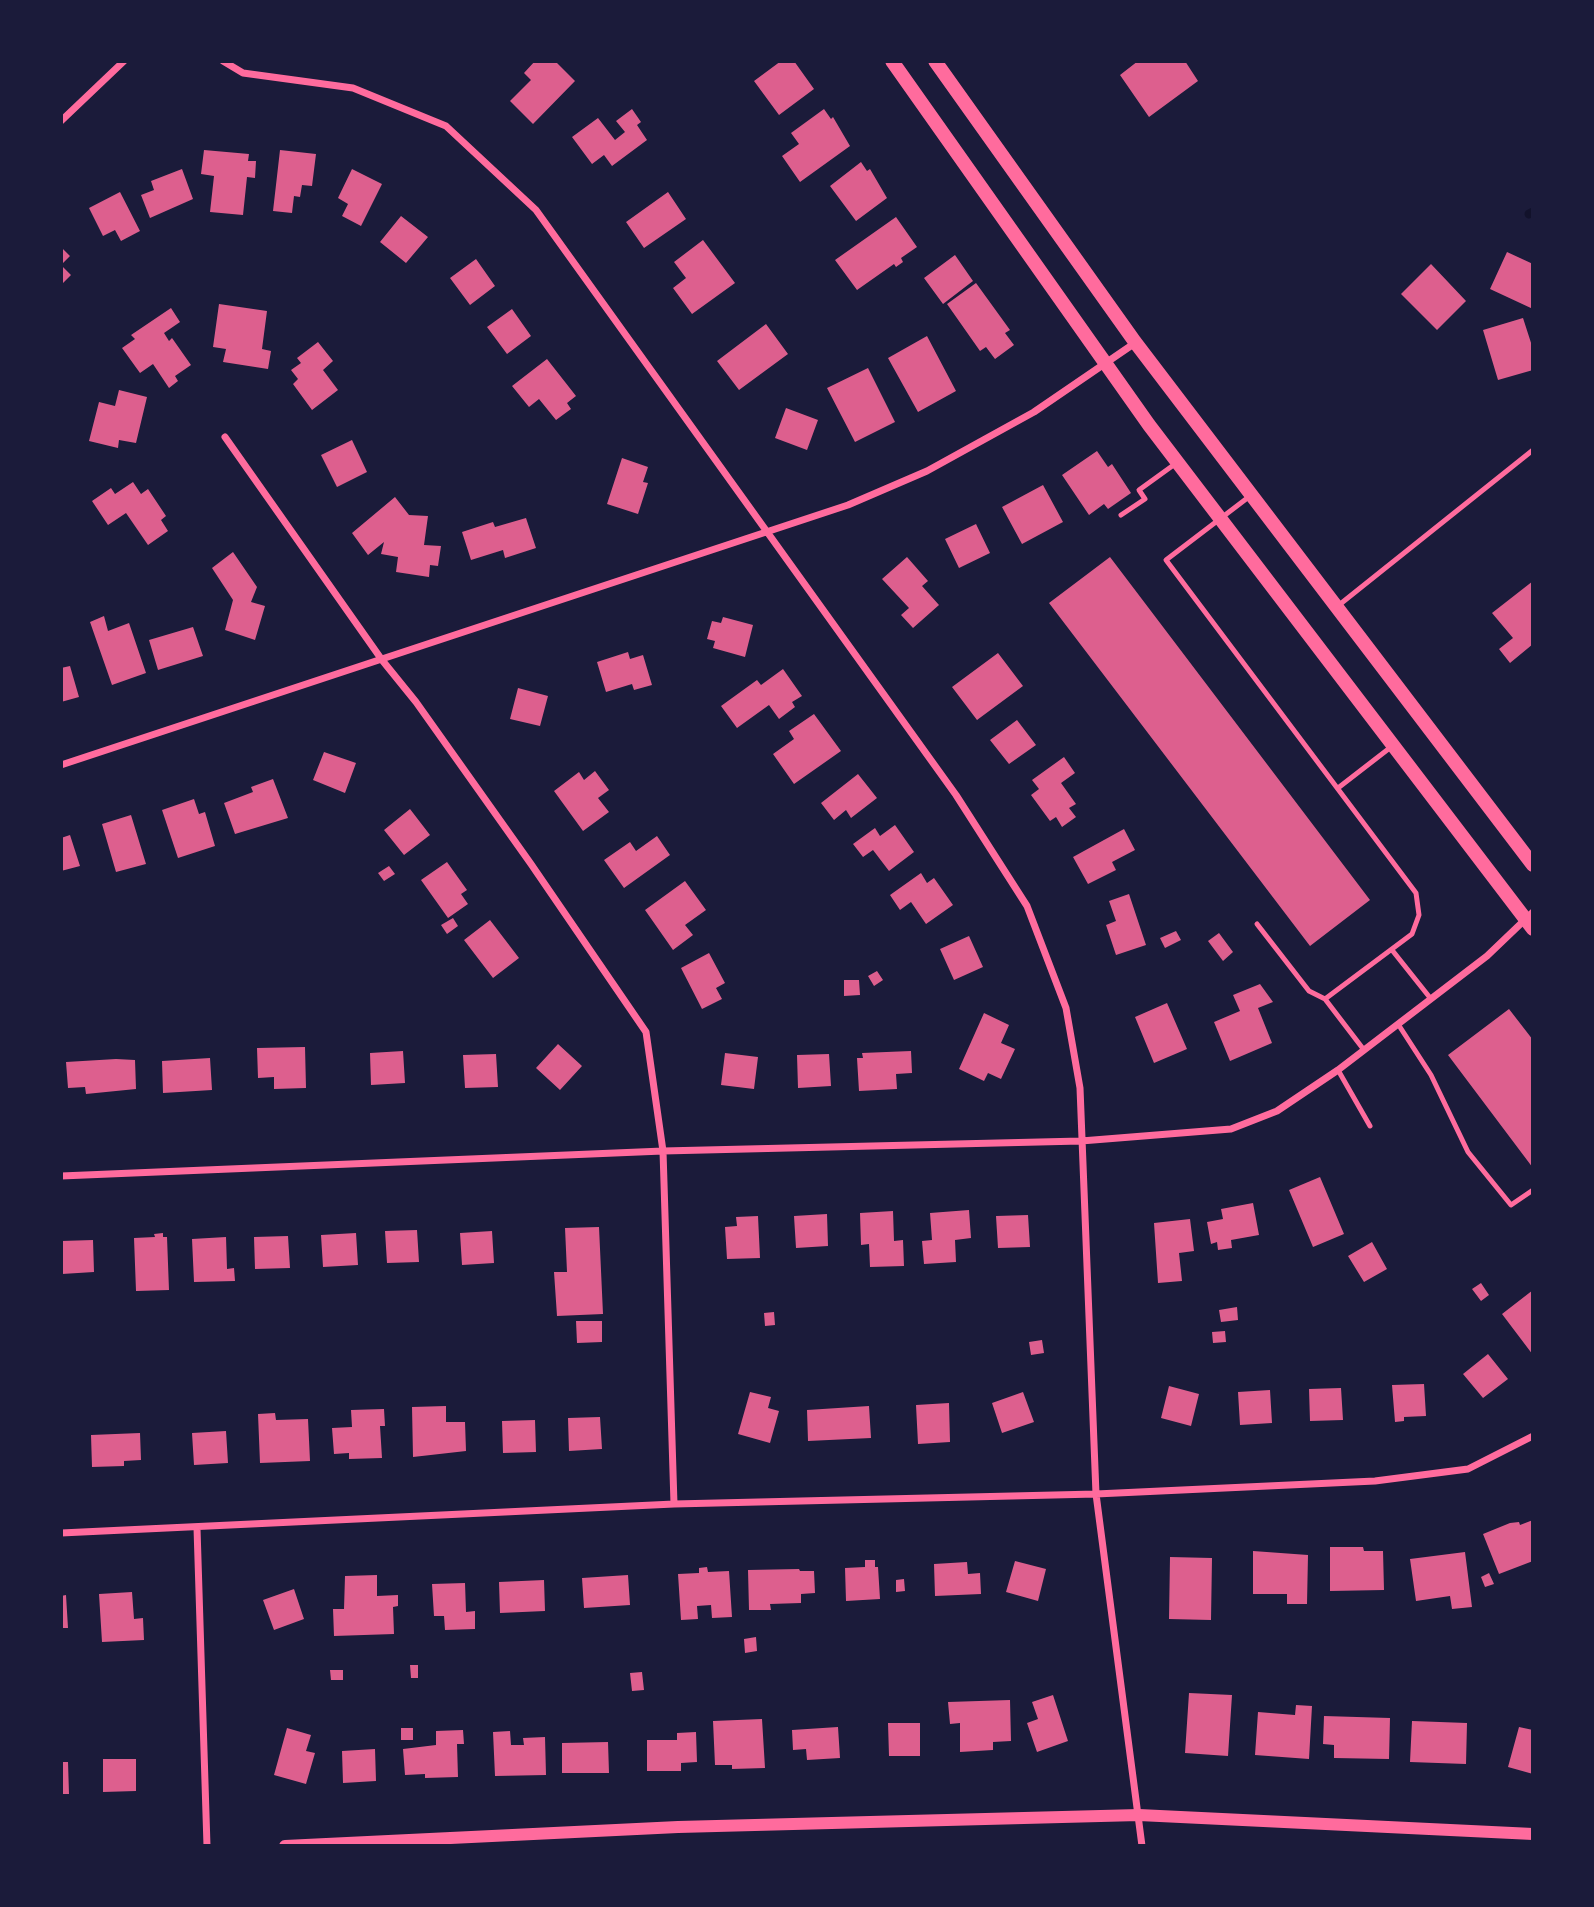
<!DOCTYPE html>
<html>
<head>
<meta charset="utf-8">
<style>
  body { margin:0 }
  #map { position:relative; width:1594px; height:1907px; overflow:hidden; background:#1b1b3a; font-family:"Source Sans 3",sans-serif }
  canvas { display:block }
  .frame { position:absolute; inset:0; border:63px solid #1b1b3a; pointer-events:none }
</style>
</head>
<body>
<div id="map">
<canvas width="1594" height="1907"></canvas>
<div class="frame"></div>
</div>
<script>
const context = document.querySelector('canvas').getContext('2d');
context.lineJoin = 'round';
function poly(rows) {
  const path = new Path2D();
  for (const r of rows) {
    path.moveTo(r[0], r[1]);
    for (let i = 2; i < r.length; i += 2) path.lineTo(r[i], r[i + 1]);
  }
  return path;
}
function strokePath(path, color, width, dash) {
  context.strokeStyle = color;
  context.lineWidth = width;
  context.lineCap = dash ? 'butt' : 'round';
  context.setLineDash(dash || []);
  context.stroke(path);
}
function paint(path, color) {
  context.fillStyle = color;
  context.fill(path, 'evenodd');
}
const stream = poly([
  [1529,214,1533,212]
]);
const building = poly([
  [535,61,555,61,575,81,533,124,510,101,531,80,524,73],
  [781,61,794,61,814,89,779,115,754,81],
  [1138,61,1185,61,1198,81,1149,117,1120,75],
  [632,109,641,122,637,125,647,140,612,166,604,155,592,164,572,137,598,118,615,140,625,132,616,121],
  [824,109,831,119,833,117,850,146,800,182,782,156,799,144,791,133],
  [204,150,249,154,248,161,256,161,255,178,247,177,243,215,210,212,214,176,201,174],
  [280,150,316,154,312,186,302,185,300,197,294,196,292,213,273,211],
  [861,162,867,171,870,169,887,198,856,221,830,186],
  [182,169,193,199,150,218,141,195,154,190,151,181],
  [352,169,382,184,361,226,342,216,348,204,338,198],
  [120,192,140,231,121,241,115,230,103,236,89,208],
  [668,192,686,219,644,248,626,222],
  [401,216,428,237,406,263,380,242],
  [896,217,917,247,901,258,903,262,896,267,894,264,857,290,835,260],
  [703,240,735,283,692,314,673,288,686,278,674,262],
  [61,247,70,256,61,265,71,275,61,285],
  [1507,252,1533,264,1533,309,1490,289],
  [955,255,973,281,943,304,924,278],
  [476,259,495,286,470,305,450,278],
  [1431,264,1466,301,1437,330,1401,294],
  [976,283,1010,330,1005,333,1014,345,995,359,986,347,980,351,947,304],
  [219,304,267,311,262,349,271,351,268,369,223,362,226,349,213,347],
  [171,308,180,322,164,333,169,341,172,338,191,365,175,376,178,381,169,388,153,364,140,373,122,348,135,339,131,335],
  [512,309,531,336,507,354,487,327],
  [1523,318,1533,349,1533,370,1498,380,1483,330],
  [766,324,788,354,739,390,717,361],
  [927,336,956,391,918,412,888,358],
  [318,342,333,361,323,370,338,390,312,410,293,384,298,379,291,370,301,363,297,358],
  [547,359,576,396,567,403,571,409,556,420,539,399,529,407,512,386],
  [868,368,895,422,855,442,827,388],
  [119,390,147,397,136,443,119,440,118,448,89,441,99,402,115,406],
  [786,408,818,420,807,450,775,438],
  [352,440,367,472,337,487,321,455],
  [1097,451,1108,467,1112,464,1131,493,1108,509,1104,504,1089,515,1062,475],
  [622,458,648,467,643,482,648,483,638,514,607,504],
  [133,482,141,494,148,489,166,516,161,520,168,531,148,545,126,513,108,525,92,501,111,488,115,494],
  [1043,485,1063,522,1022,544,1002,507],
  [395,497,409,515,428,516,424,545,441,546,438,566,430,565,429,577,396,572,398,557,381,554,384,542,368,555,352,533],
  [526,518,536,548,505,558,503,550,471,560,462,532,493,522,495,527],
  [976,524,990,553,959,568,945,539],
  [233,552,257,587,251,602,265,606,255,640,225,630,233,600,212,568],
  [907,557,928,581,922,586,939,605,913,628,901,615,909,608,882,579],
  [1110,557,1370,900,1310,946,1049,603],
  [1533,581,1533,644,1510,663,1499,649,1513,638,1492,613],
  [104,616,108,631,129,623,146,673,112,685,90,622],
  [723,617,753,625,745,657,713,648,715,641,707,639,712,621,721,623],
  [193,627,203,656,158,670,149,640],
  [628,652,630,659,643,655,652,685,634,690,632,684,606,692,597,662],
  [998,653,1023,686,977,720,952,687],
  [70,666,79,697,61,702,61,668],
  [783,669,802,696,792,702,795,707,779,719,769,705,737,728,721,706,757,680,761,685],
  [518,688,548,696,540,726,510,719],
  [814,714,841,751,794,784,773,754,794,739,789,731],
  [1017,720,1036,745,1009,764,990,740],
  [324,752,356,763,345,793,313,780],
  [1064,757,1075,773,1061,783,1076,804,1069,808,1076,817,1062,827,1056,817,1050,821,1031,795,1039,789,1032,780],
  [595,771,609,790,598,798,609,812,583,831,554,791,579,772,584,780],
  [858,774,877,798,851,818,846,810,834,820,821,803],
  [273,779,288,818,235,834,224,803,253,792,251,787],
  [194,799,199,814,205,812,215,846,178,858,162,810],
  [410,809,430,835,404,855,384,830],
  [131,815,146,864,116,872,102,824],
  [895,825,914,852,889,871,873,850,863,857,853,844,875,828,880,836],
  [1124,829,1135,850,1112,862,1116,870,1088,884,1073,857],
  [70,835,80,866,61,871,61,838],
  [657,836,670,855,624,888,604,860,630,842,636,851],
  [447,862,467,890,461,894,468,904,448,918,421,880],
  [389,866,395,874,384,881,378,873],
  [921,873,927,883,934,878,953,905,926,924,911,902,900,910,890,895],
  [685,881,706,910,685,925,693,935,673,950,645,910],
  [1129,894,1146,945,1116,955,1106,925,1116,921,1109,901],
  [453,918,458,926,447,934,441,925],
  [490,920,519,958,493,978,464,940],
  [1176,931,1181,940,1165,948,1160,938],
  [1219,933,1233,952,1223,961,1208,941],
  [969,936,983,967,954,980,940,949],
  [709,953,725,983,716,988,722,999,702,1009,681,968],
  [877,971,883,980,874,986,868,976],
  [844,980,859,980,860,995,844,996],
  [1260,984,1273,1002,1258,1008,1272,1043,1230,1061,1214,1022,1240,1011,1233,995],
  [1167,1003,1187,1049,1154,1063,1135,1017],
  [1509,1009,1533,1040,1533,1168,1448,1055],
  [984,1013,1009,1025,1001,1043,1015,1049,1001,1079,988,1073,984,1081,959,1069],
  [558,1044,582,1066,560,1090,536,1068],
  [305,1047,306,1088,274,1089,274,1077,258,1078,257,1048],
  [403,1051,405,1083,371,1085,370,1053],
  [911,1051,912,1073,896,1074,897,1089,859,1091,857,1058,863,1058,862,1053],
  [725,1053,758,1057,754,1089,721,1085],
  [496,1054,498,1087,465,1088,463,1055],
  [829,1054,831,1086,798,1088,797,1055],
  [210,1058,212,1090,163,1093,162,1061],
  [116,1059,135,1060,136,1089,86,1094,85,1087,68,1088,66,1062],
  [1320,1177,1344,1234,1313,1247,1289,1190],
  [1253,1203,1259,1235,1231,1240,1232,1248,1218,1250,1217,1242,1211,1244,1207,1222,1223,1219,1221,1209],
  [969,1210,971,1238,955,1240,956,1262,924,1264,922,1241,932,1240,930,1213],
  [893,1211,894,1241,903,1240,904,1266,870,1267,869,1244,861,1245,860,1213],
  [827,1214,828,1246,796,1248,794,1216],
  [1028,1215,1030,1247,998,1248,996,1216],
  [758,1216,760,1258,727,1259,725,1227,737,1226,736,1217],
  [1190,1219,1194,1251,1179,1253,1182,1281,1158,1283,1154,1223],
  [599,1227,603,1314,557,1316,554,1272,567,1272,565,1228],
  [417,1230,419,1262,387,1263,385,1231],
  [492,1231,494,1263,462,1265,460,1233],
  [163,1233,163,1237,167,1237,169,1290,136,1291,134,1238,155,1237,154,1234],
  [356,1233,358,1265,323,1267,321,1235],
  [288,1236,290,1268,255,1269,254,1237],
  [226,1237,227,1269,234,1268,235,1281,194,1282,192,1239],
  [93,1240,94,1272,62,1274,61,1241],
  [1372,1242,1387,1269,1364,1282,1348,1256],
  [1481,1283,1489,1295,1481,1301,1472,1289],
  [1533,1290,1533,1355,1502,1314],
  [1237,1307,1238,1320,1221,1322,1219,1310],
  [774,1312,775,1325,765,1326,764,1313],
  [576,1321,602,1321,602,1342,577,1343],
  [1225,1331,1226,1342,1213,1343,1212,1332],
  [1042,1340,1044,1353,1031,1355,1029,1342],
  [1488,1354,1508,1379,1483,1398,1463,1374],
  [1424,1384,1426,1416,1404,1417,1404,1421,1395,1422,1392,1385],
  [1169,1386,1199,1394,1191,1426,1161,1418],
  [1341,1388,1343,1420,1310,1421,1309,1389],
  [1270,1390,1272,1423,1240,1425,1238,1392],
  [750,1392,771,1397,768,1408,779,1411,770,1443,738,1434],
  [1023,1392,1034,1422,1002,1433,992,1403],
  [949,1403,950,1442,918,1444,916,1405],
  [446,1406,446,1422,465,1422,466,1451,413,1457,412,1407],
  [869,1406,871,1438,808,1441,807,1410],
  [384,1409,385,1426,380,1426,382,1458,349,1459,349,1453,334,1454,332,1428,352,1427,351,1410],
  [275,1413,276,1420,308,1419,310,1461,260,1463,258,1414],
  [600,1417,602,1449,569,1451,568,1418],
  [535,1420,536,1452,503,1453,502,1421],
  [226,1431,228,1463,194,1465,192,1433],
  [140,1433,141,1460,124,1461,124,1466,92,1467,91,1435],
  [1533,1520,1533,1561,1499,1574,1483,1534,1510,1523,1519,1522,1520,1525],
  [1330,1547,1363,1547,1364,1551,1383,1551,1384,1590,1330,1591],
  [1253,1551,1308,1555,1307,1604,1287,1604,1287,1594,1253,1594],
  [1465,1552,1472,1607,1452,1609,1450,1596,1416,1601,1410,1559],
  [1170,1557,1212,1558,1211,1620,1169,1619],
  [865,1560,875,1560,875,1567,878,1567,880,1599,846,1601,845,1568,865,1567],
  [1015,1561,1046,1569,1038,1601,1006,1592],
  [967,1562,968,1574,980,1573,981,1594,935,1596,934,1564],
  [707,1567,708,1572,729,1571,732,1617,712,1618,711,1605,697,1606,698,1619,681,1620,678,1574,699,1573,699,1568],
  [799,1569,800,1571,814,1571,815,1593,801,1594,801,1603,770,1604,771,1610,749,1610,748,1570],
  [1489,1573,1494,1584,1485,1587,1481,1577],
  [377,1575,377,1596,398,1595,398,1606,393,1607,394,1634,334,1636,333,1609,344,1609,345,1576],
  [628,1575,630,1605,584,1608,582,1578],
  [904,1579,905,1591,896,1592,896,1580],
  [544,1580,545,1611,500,1613,499,1582],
  [465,1583,466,1612,475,1611,475,1629,445,1630,444,1616,434,1616,432,1584],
  [294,1589,304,1619,274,1630,263,1600],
  [132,1592,134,1619,143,1618,144,1640,102,1642,99,1594],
  [66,1595,68,1628,61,1628,61,1596],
  [756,1637,757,1651,745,1653,744,1639],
  [410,1665,418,1665,418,1678,411,1678],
  [330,1670,343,1670,343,1680,331,1680],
  [642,1672,644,1690,632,1691,630,1673],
  [1189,1693,1232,1695,1228,1756,1185,1753],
  [1053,1695,1068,1741,1037,1752,1027,1723,1038,1719,1032,1702],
  [1010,1700,1011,1741,993,1742,993,1750,960,1752,960,1723,950,1724,948,1702],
  [1296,1705,1312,1706,1309,1759,1255,1755,1258,1712,1295,1715],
  [1324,1716,1390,1718,1389,1759,1334,1758,1334,1745,1323,1744],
  [762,1719,765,1768,732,1769,732,1765,715,1765,713,1721],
  [1412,1721,1467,1723,1466,1764,1410,1762],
  [888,1723,920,1723,920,1756,889,1756],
  [838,1727,840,1758,807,1760,806,1749,793,1750,792,1730],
  [1519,1727,1533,1730,1533,1774,1508,1767],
  [287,1728,311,1735,306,1751,315,1753,306,1784,274,1775],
  [401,1728,413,1728,413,1740,401,1740],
  [463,1730,464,1744,457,1744,458,1777,425,1778,425,1774,405,1775,403,1749,436,1745,436,1731],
  [510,1731,511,1745,524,1745,523,1738,545,1737,546,1775,495,1776,493,1732],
  [696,1732,697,1762,681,1763,681,1771,647,1771,647,1740,677,1740,677,1733],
  [608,1742,609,1773,562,1773,562,1743],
  [375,1749,376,1781,343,1783,342,1751],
  [103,1759,136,1759,136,1791,103,1792],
  [61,1762,68,1762,69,1794,61,1794]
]);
const service = poly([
  [1250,496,1166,560,1416,893,1419,915,1412,934,1325,999],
  [1121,515,1145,499,1139,490,1175,464],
  [1339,605,1533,450],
  [1338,788,1391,747],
  [1257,924,1309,991,1325,999,1364,1050],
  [1392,950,1431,999],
  [1398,1024,1431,1075,1468,1152,1511,1205,1533,1190],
  [1338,1070,1370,1126]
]);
const minor = poly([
  [223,61,243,73,353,88,446,126,536,210,956,795,1027,906,1066,1008,1080,1088,1096,1494,1142,1846],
  [61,121,124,61],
  [225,437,382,660,416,702,531,864,646,1032,663,1151,674,1504],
  [61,765,848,505,927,471,1034,412,1135,343],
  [61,1176,663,1151,1081,1141,1231,1129,1277,1111,1338,1070,1487,956,1533,912],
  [197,1528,207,1846],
  [61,1533,674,1504,1096,1494,1375,1481,1468,1469,1533,1436]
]);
const tertiary = poly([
  [285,1846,678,1827,1139,1815,1533,1834]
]);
const secondary = poly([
  [892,61,1149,425,1533,929],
  [935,61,1135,342,1533,865]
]);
strokePath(stream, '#12122b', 9);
paint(building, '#dd5f8e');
strokePath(service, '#ff6b9d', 5);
strokePath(minor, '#ff6b9d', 7);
strokePath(tertiary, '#ff6b9d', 12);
strokePath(secondary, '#ff6b9d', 14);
</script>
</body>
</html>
